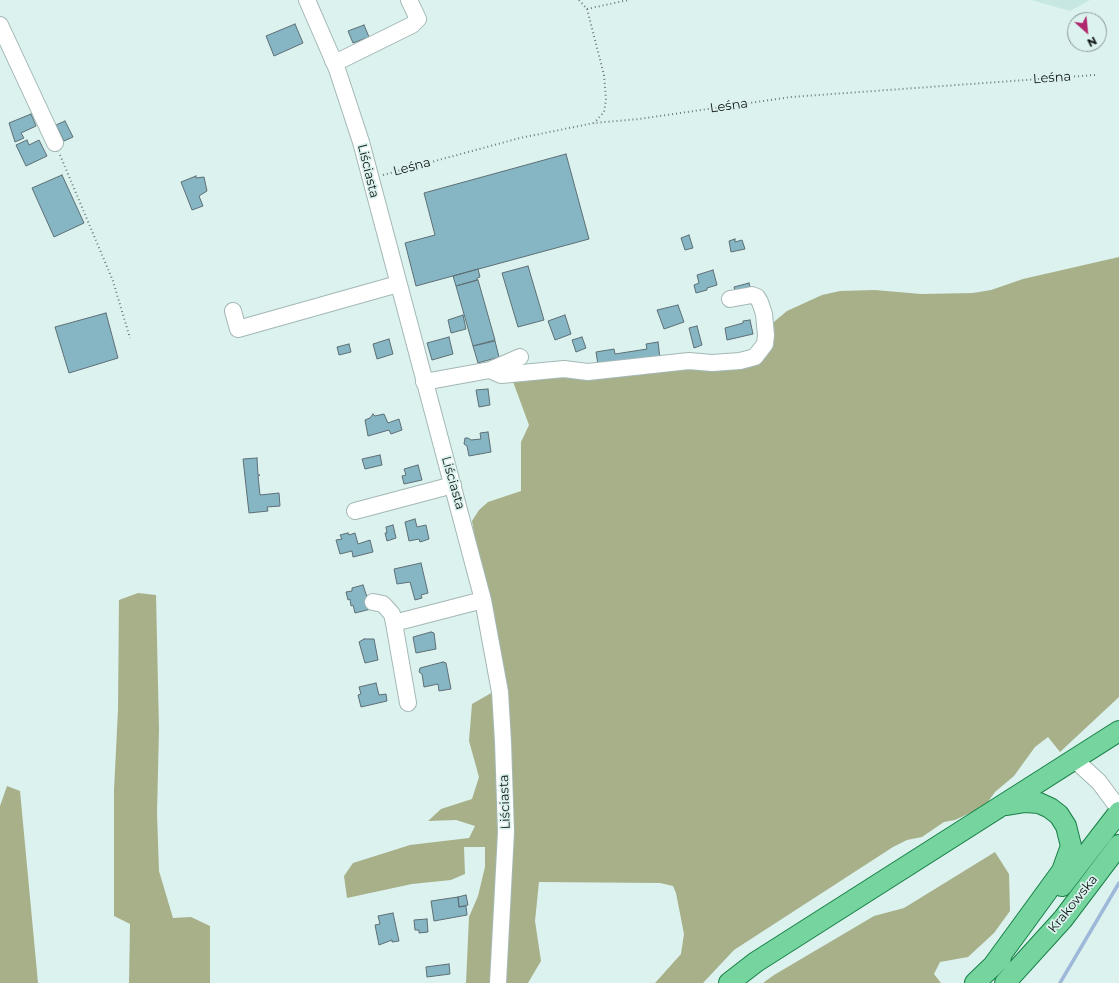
<!DOCTYPE html>
<html>
<head>
<meta charset="utf-8">
<style>
  body { margin:0 }
  #map { position:relative; width:1119px; height:983px; overflow:hidden; background:#dcf2ee; font-family:Montserrat,sans-serif }
  canvas { display:block }
  .north { position:absolute; left:1067px; top:12px; width:40px; height:40px; box-sizing:border-box; background:#dcf2ee; border:1px solid #8b9b98; border-radius:50%; rotate:153deg; font-size:11px; font-weight:700; line-height:16px; text-align:center; color:#111918 }
  .north::after { content:''; display:block; margin:auto; width:14px; height:18px; background:#af286d; clip-path:polygon(50% 0,100% 100%,50% 72%,0 100%) }
</style>
</head>
<body>
<div id="map">
<canvas width="1119" height="983"></canvas>
<div class="north">N</div>
</div>
<script>
const context = document.querySelector('canvas').getContext('2d');
context.lineJoin = 'round';
function paint(path, color) {
  context.fillStyle = color;
  context.fill(path, 'evenodd');
}
function poly(rows) {
  const path = new Path2D();
  for (const r of rows) {
    path.moveTo(r[0], r[1]);
    for (let i = 2; i < r.length; i += 2) path.lineTo(r[i], r[i + 1]);
  }
  return path;
}
function strokePath(path, color, width, dash) {
  context.strokeStyle = color;
  context.lineWidth = width;
  context.lineCap = dash ? 'butt' : 'round';
  context.setLineDash(dash || []);
  context.stroke(path);
}
function label(font, color, halo, rows, align = 'center') {
  context.font = font + ' Montserrat,sans-serif';
  context.lineWidth = 3.5;
  context.setLineDash([]);
  context.textBaseline = 'middle';
  context.strokeStyle = halo;
  context.fillStyle = color;
  for (const [text, x, y, turn = 0] of rows) {
    context.save();
    context.translate(x, y);
    context.rotate((+turn || 0) * Math.PI / 180);
    context.textAlign = isNaN(turn) ? turn : align;
    if (halo) context.strokeText(text, 0, 0);
    context.fillText(text, 0, 0);
    context.restore();
  }
}
const built = poly([
  [1031,0,1090,0,1070,11]
]);
const forest = poly([
  [1119,257,1119,697,1060,752,1048,737,1035,747,1014,776,995,792,985,806,955,820,944,822,922,837,907,840,893,847,734,950,703,983,655,983,681,954,684,934,676,893,673,886,660,883,539,882,535,921,541,961,528,983,466,983,469,917,478,896,485,867,485,847,464,847,465,874,451,880,412,884,347,898,344,876,353,863,410,845,469,838,475,826,456,820,428,821,441,809,472,799,479,777,469,741,472,704,500,688,472,521,479,510,488,502,521,491,521,442,529,425,512,379,690,365,741,366,775,321,787,311,822,295,840,291,875,290,921,294,973,293,991,290,1023,279],
  [138,593,156,595,159,729,157,813,159,871,173,918,191,917,210,926,210,983,129,983,130,924,114,916,114,790,118,710,119,600],
  [7,786,20,791,38,983,0,983,0,806],
  [995,852,1009,874,1010,911,994,933,968,957,940,962,934,974,941,983,763,983,774,975,874,916,904,908]
]);
const stream = poly([
  [1060,983,1119,883]
]);
const building = poly([
  [295,24,303,43,274,56,266,36,295,24],
  [364,25,369,37,353,43,348,31,364,25],
  [31,114,36,126,21,133,24,138,15,142,9,123,31,114],
  [65,121,73,137,64,141,56,125,65,121],
  [27,140,29,145,39,140,47,156,26,166,16,145,27,140],
  [566,154,589,239,416,286,405,243,435,235,424,193,566,154],
  [62,175,84,223,54,237,32,188,62,175],
  [196,176,196,178,204,177,207,191,199,196,203,206,192,210,181,182,196,176],
  [689,235,693,248,685,250,681,238,689,235],
  [735,239,735,242,742,240,745,249,731,252,729,241,735,239],
  [528,266,544,320,518,327,502,273,528,266],
  [478,269,480,277,477,278,477,280,456,286,453,276,478,269],
  [713,270,717,285,707,288,707,290,696,293,694,285,699,283,697,275,713,270],
  [478,280,495,340,473,346,456,286,478,280],
  [749,283,751,291,736,294,734,287,749,283],
  [678,305,684,322,664,329,657,310,678,305],
  [106,313,118,358,69,373,55,327,106,313],
  [463,315,466,329,451,333,448,320,463,315],
  [565,315,571,334,555,340,548,321,565,315],
  [750,320,753,334,727,340,725,328,743,323,743,321,750,320],
  [697,326,702,345,694,348,689,328,697,326],
  [449,337,453,354,432,360,427,343,449,337],
  [582,337,586,348,576,352,572,340,582,337],
  [389,339,393,354,377,359,373,344,389,339],
  [495,341,499,357,478,363,473,346,495,341],
  [658,342,660,358,598,365,596,352,614,349,615,354,647,349,646,344,658,342],
  [349,344,351,352,339,355,337,347,349,344],
  [488,389,490,405,479,407,476,390,488,389],
  [373,414,375,416,384,414,388,423,399,419,402,430,391,434,389,430,368,436,365,420,370,418,373,414],
  [488,432,491,452,469,456,467,446,464,444,465,438,468,438,471,440,481,439,480,433,488,432],
  [380,455,382,465,365,469,362,459,380,455],
  [257,458,258,475,260,475,258,476,260,495,279,493,280,506,267,507,268,511,249,513,243,459,257,458],
  [418,465,422,480,404,484,402,476,406,475,404,469,418,465],
  [415,519,417,527,426,525,429,539,420,542,419,539,409,541,405,522,415,519],
  [393,525,396,538,387,541,385,533,387,533,386,527,393,525],
  [348,533,349,535,355,533,358,544,370,540,373,552,353,557,352,551,340,554,336,540,342,539,340,535,348,533],
  [421,563,428,593,421,595,422,598,415,600,410,582,397,584,394,569,421,563],
  [363,585,371,609,355,613,353,605,351,606,350,599,348,600,346,592,352,591,352,588,363,585],
  [431,632,434,633,436,649,416,653,413,637,431,632],
  [364,639,374,639,378,660,365,663,359,642,364,639],
  [443,662,446,663,451,689,439,691,438,684,424,687,422,674,419,672,420,668,443,662],
  [376,683,379,695,386,694,387,701,361,707,358,695,361,694,359,687,376,683],
  [466,895,468,905,459,907,458,897,466,895],
  [458,897,459,907,466,906,467,915,434,921,431,901,458,897],
  [393,913,399,941,392,942,392,940,379,945,375,925,380,924,378,916,393,913],
  [427,919,428,932,419,933,419,930,415,930,414,920,427,919],
  [449,964,450,974,427,977,426,967,449,964]
]);
const path = poly([
  [579,0,587,9,628,0],
  [587,9,604,75,606,100,604,112,594,123],
  [60,155,113,281,130,338],
  [383,175,520,138,594,123,639,119,791,97,1095,75]
]);
const minor = poly([
  [307,0,337,69,361,142,483,600,500,692,503,742,506,832,498,983],
  [0,25,55,143],
  [333,61,343,59,412,25,418,19,409,0],
  [233,311,238,329,398,284],
  [490,370,520,357],
  [424,382,490,370,501,375,564,369,588,372,689,361,712,363,740,361,755,357,765,344,766,335,764,314,760,302,757,297,752,295,730,299],
  [355,511,453,485],
  [373,602,383,604,392,614,394,623],
  [408,703,394,623,483,600],
  [1075,760,1099,782,1119,809]
]);
const major = poly([
  [1062,886,1119,812],
  [992,967,1062,871,1071,846,1066,826,1059,815,1050,808,1039,803,1025,802,1007,805],
  [729,983,756,962,1119,731],
  [975,983,1001,958],
  [1005,983,1063,919,1119,845]
]);
const streetNames = [
  ["Leśna",1052,78,-4],
  ["Leśna",729,106,-8],
  ["Leśna",412,167,-15],
  ["Liściasta",368,171,76],
  ["Liściasta",453,483,74],
  ["Liściasta",505,802,-92],
  ["Krakowska",1073,904,-51]
];
paint(built, '#c7e7e2');
paint(forest, '#a8b08a');
strokePath(stream, '#9db8d8', 3.5);
paint(building, '#86b5c4');
strokePath(building, '#5d6f75', 1);
strokePath(minor, '#a3b8b5', 18);
strokePath(major, '#178046', 22);
strokePath(path, '#6d7c79', 2, [1, 3]);
strokePath(minor, '#fff', 16);
strokePath(major, '#76d49f', 20);
label('13px', '#111918', '#dcf2ee', streetNames);
</script>
</body>
</html>
